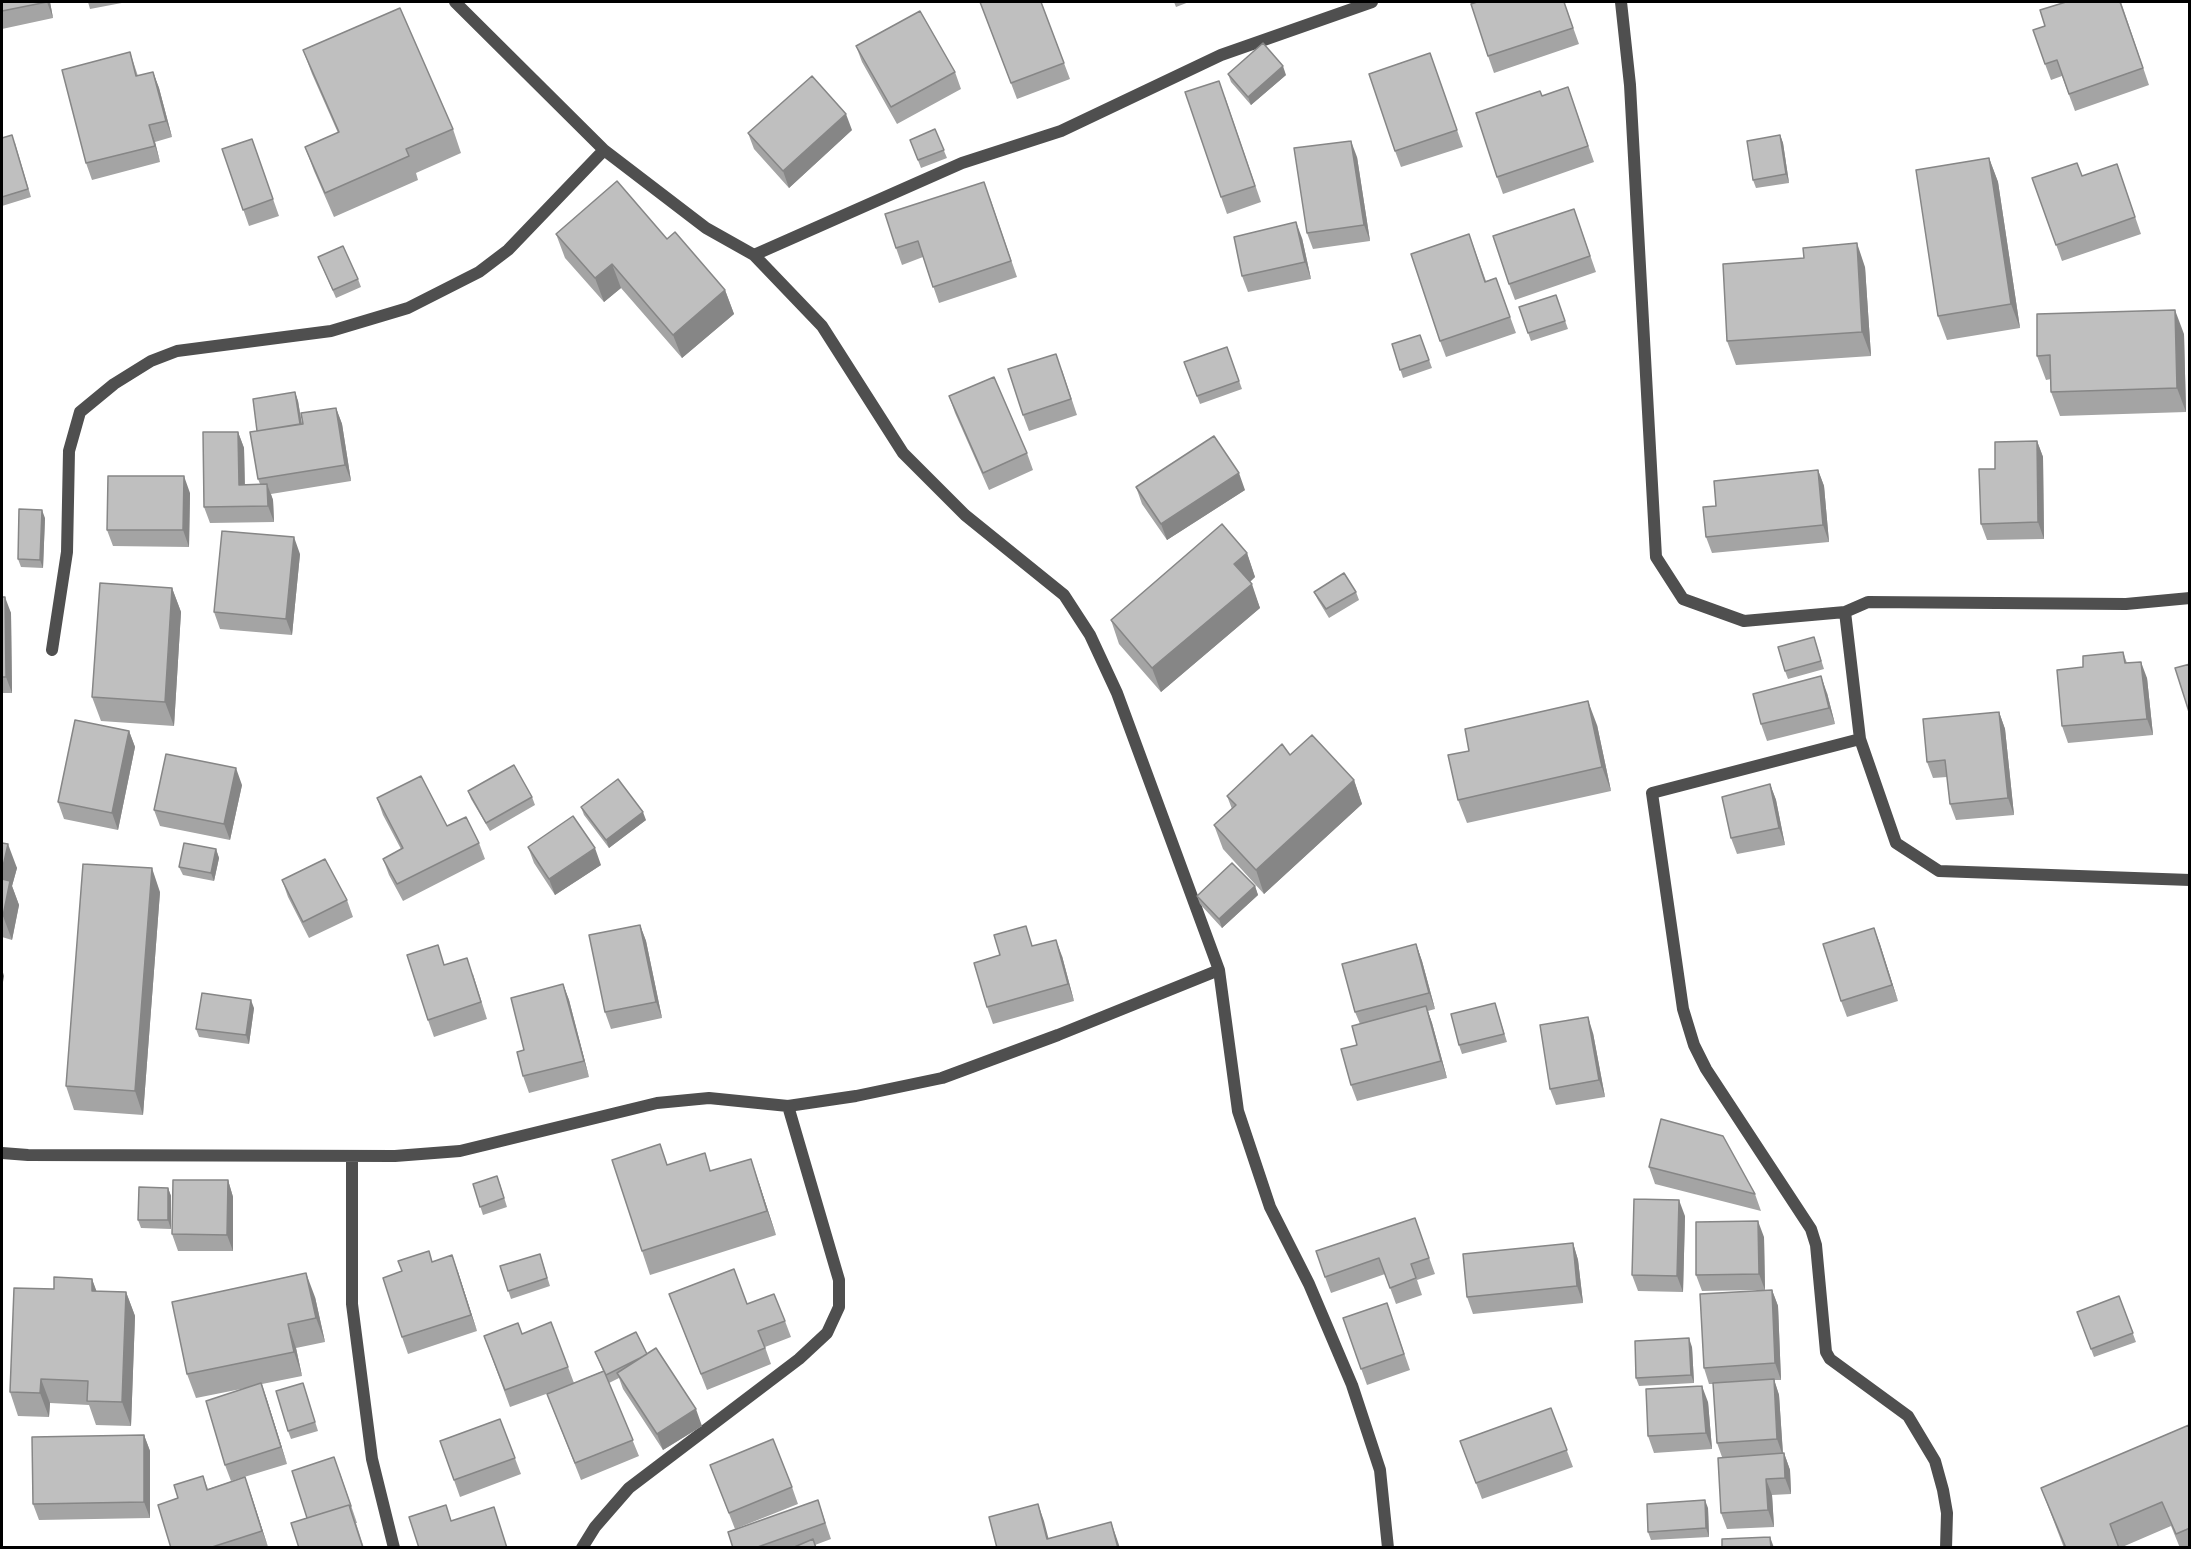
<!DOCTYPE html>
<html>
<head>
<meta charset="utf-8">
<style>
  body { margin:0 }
  #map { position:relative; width:2191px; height:1549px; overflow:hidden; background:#fff; font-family:Arial,sans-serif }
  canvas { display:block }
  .frame { position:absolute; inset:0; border:3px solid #000; pointer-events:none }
</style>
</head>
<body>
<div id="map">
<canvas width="2191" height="1549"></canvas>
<div class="frame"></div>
</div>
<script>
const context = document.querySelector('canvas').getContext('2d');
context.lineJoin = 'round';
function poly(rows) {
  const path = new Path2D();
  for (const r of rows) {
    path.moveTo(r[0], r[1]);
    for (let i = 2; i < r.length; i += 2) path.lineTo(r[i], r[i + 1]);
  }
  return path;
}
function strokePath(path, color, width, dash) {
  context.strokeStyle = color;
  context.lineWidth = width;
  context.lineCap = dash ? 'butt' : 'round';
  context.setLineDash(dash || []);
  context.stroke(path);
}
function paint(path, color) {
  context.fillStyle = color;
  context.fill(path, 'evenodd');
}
const street = poly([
  [455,2,604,150,706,228,754,255,822,326,903,453,965,515,1064,595,1090,635,1117,693,1219,970,1238,1111,1270,1207,1309,1284,1352,1385,1380,1470,1388,1548],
  [1621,2,1630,85,1656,557,1683,599,1744,621,1845,612],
  [754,255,962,163,1061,131,1221,55,1372,2],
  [52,650,67,552,69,451,80,412,114,384,151,361,177,351,331,331,408,308,479,272,508,250,604,150],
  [1860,739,1896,843,1939,871,2190,880],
  [2,1153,28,1155,395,1156,460,1151,657,1103,709,1098,788,1106,856,1096,942,1078,1058,1035,1219,970],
  [352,1157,352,1304,372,1459,394,1548],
  [582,1548,595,1527,629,1488,799,1359,827,1333,839,1307,839,1280,788,1106],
  [1946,1548,1947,1513,1943,1490,1935,1461,1908,1416,1830,1359,1826,1352,1816,1245,1811,1229,1706,1069,1694,1045,1683,1009,1652,793,1860,739,1845,612,1868,602,2126,604,2190,598]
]);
const wall = poly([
  [2,2,50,2,53,18,2,29],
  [88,2,127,2,90,9],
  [980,2,1041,2,1070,79,1017,99],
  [1174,2,1189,2,1176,7],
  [1564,2,1579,44,1494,73,1488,56],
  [2121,2,2149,85,2075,111,2062,76,2051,80,2045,64],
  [856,46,955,72,961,89,897,124,862,62],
  [303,50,453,129,461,153,416,173,418,180,334,217,314,171,305,147,338,133,312,74],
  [130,52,138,76,153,72,159,88,172,137,155,142,160,162,92,180,86,163],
  [1430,53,1463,147,1401,167,1395,151],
  [1228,74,1286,75,1251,105,1231,82],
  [1568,87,1594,162,1503,194,1497,177,1542,96],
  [1225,97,1261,202,1227,214,1221,197],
  [935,129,947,158,921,168,910,140],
  [852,130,789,188,754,149,748,133],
  [1780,135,1783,143,1789,183,1756,188,1753,180],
  [2,138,15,143,31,197,2,206],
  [252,139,279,216,249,226,222,149],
  [1357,157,1370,241,1313,249,1307,233],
  [1989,158,1998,182,2020,328,1947,340,1938,316],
  [2117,164,2141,234,2062,261,2032,178,2082,176],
  [990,198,1017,277,939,303,923,257,902,265,896,248],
  [1574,209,1596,272,1515,300,1509,284],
  [556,234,725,290,734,314,682,358,621,288,604,302,565,258],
  [1469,234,1486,281,1496,278,1516,333,1446,357,1440,341],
  [1302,238,1311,279,1248,292,1242,276],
  [318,257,358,279,361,287,336,298],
  [1804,258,1865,267,1871,356,1736,365,1727,341],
  [1556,295,1568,329,1531,341,1519,307],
  [2184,334,2186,412,2060,416,2051,392,2051,379,2046,380,2037,356],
  [1420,335,1432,368,1403,378,1392,344],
  [1227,347,1242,389,1200,404,1184,362],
  [1062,370,1077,415,1029,431,1023,415],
  [295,392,298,401,302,424,336,408,342,424,351,481,271,494,273,500,274,522,210,523,204,507,238,432,244,448,245,485,260,484,258,479,257,431],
  [949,396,1027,453,1033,470,989,490,955,413],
  [2037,441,2043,457,2044,539,1987,540,1981,524],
  [1818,470,1824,486,1829,542,1712,553,1706,537,1716,506],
  [1136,487,1245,490,1167,540,1142,504],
  [190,493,189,547,113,546,107,530],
  [45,518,43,568,21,567,18,559],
  [1247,553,1255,577,1250,582,1260,608,1161,692,1119,644,1111,620],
  [300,554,292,635,220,629,214,612],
  [172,588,181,612,174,726,101,721,92,697],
  [1314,592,1356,592,1359,600,1329,618,1318,600],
  [2,597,11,613,12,693,2,693],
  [1814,637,1824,669,1788,679,1785,671],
  [2123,652,2127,663,2147,678,2153,735,2068,743,2062,726,2083,667],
  [1827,693,1835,724,1767,741,1761,724],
  [1999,712,2005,729,2014,815,1956,820,1950,804,1947,777,1933,778,1927,762],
  [1597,725,1611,791,1467,823,1458,800,1469,751],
  [129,731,135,747,118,830,64,819,58,802],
  [1290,755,1354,780,1362,804,1264,894,1223,849,1214,825,1232,809,1227,796],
  [1770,784,1776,800,1785,845,1737,854,1731,838],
  [242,785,230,840,160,826,154,810],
  [468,791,532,797,535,805,490,831,471,799],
  [377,798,447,826,479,843,485,859,403,901,389,875,383,859,401,849,383,815],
  [581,807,646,820,609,848,584,815],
  [2,843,17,868,12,886,19,905,12,940,2,937],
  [528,847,601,865,555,895,534,863],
  [216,849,219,858,214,881,183,875,179,867],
  [282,880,347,900,353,917,309,938,288,897],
  [1255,886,1258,895,1222,928,1200,904,1197,896],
  [160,892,143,1115,74,1110,66,1086],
  [640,925,646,941,662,1018,611,1029,605,1012],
  [1874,928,1898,1001,1847,1017,1841,1001],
  [1416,944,1422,961,1435,1009,1428,1011,1432,1023,1447,1078,1357,1101,1351,1085,1357,1045,1360,1024,1355,1012],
  [1033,946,1062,956,1074,1001,993,1024,987,1007],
  [445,965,473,974,487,1019,434,1037,428,1020],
  [563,984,569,1000,589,1077,529,1093,523,1076],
  [1495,1003,1507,1042,1462,1054,1459,1045],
  [254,1008,249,1044,199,1037,196,1029],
  [1593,1033,1605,1097,1556,1105,1550,1089],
  [668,1165,759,1183,776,1235,650,1275,642,1251],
  [1649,1167,1755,1194,1761,1211,1655,1184],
  [228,1180,233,1197,233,1251,178,1251,172,1234],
  [473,1184,500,1184,507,1207,483,1215],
  [168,1188,171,1196,171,1229,141,1228,138,1220],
  [1685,1216,1683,1292,1638,1291,1632,1275],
  [1415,1218,1435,1274,1417,1280,1422,1295,1396,1304,1385,1274,1331,1293,1325,1277],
  [1764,1237,1765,1290,1772,1290,1778,1306,1781,1380,1774,1380,1779,1395,1783,1453,1784,1453,1790,1470,1791,1494,1772,1495,1774,1527,1727,1529,1721,1513,1722,1457,1717,1443,1714,1384,1709,1384,1704,1368,1757,1290,1702,1291,1696,1275],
  [1573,1243,1578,1260,1583,1303,1473,1314,1467,1297],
  [540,1254,550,1286,511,1299,500,1266],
  [433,1262,458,1272,477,1331,408,1354,402,1337],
  [92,1279,96,1291,126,1292,135,1316,131,1426,96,1425,89,1405,50,1403,49,1417,18,1416,10,1392],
  [669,1294,747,1304,785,1321,791,1337,765,1347,771,1364,707,1390],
  [2119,1296,2136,1342,2094,1357,2077,1312],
  [315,1297,325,1342,296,1348,302,1376,262,1384,287,1464,231,1481,225,1465,251,1387,196,1398,187,1374],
  [1387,1303,1410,1370,1367,1385,1343,1318],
  [551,1322,574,1383,603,1371,595,1352,647,1354,702,1426,663,1450,623,1389,619,1378,609,1383,639,1456,581,1480,547,1394,571,1385,510,1407,484,1336,522,1334],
  [1692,1347,1694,1383,1639,1386,1636,1378],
  [303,1383,318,1431,291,1439,288,1431],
  [1708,1402,1712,1449,1654,1453,1648,1436],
  [1551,1408,1573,1467,1482,1499,1460,1441],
  [500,1419,521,1474,460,1497,440,1441],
  [2189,1425,2190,1548,2180,1548,2171,1526,2120,1548,2064,1548,2041,1488],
  [144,1435,150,1451,150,1518,39,1520,33,1504],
  [710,1465,792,1487,798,1504,735,1529],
  [340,1473,357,1523,356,1523,364,1548,307,1518],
  [203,1476,208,1489,245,1477,268,1547,171,1548,178,1498],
  [818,1500,831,1539,815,1545,816,1548,733,1548],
  [1708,1508,1709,1537,1651,1540,1648,1532]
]);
const shadedWall = poly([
  [47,2,50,2,53,18],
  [1283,66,1286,75,1251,105,1248,97],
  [153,72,159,88,172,137,166,121],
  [846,114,852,130,789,188,783,171],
  [149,125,155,142,160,162,155,146],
  [1780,135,1783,143,1789,183,1786,174],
  [1351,141,1357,157,1370,241,1364,225],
  [1989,158,1998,182,2020,328,2011,304],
  [1296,222,1302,238,1311,279,1305,262],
  [1857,243,1865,267,1871,356,1862,332],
  [612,264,621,288,604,302,595,278],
  [725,290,734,314,682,358,673,335],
  [2175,310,2184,334,2186,412,2177,388],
  [295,392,298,401,303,432,300,424],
  [336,408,342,424,351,481,345,465],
  [238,432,244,448,245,501,239,485],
  [2037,441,2043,457,2044,539,2038,522],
  [1818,470,1824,486,1829,542,1823,525],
  [1239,473,1245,490,1167,540,1161,524],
  [184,476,190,493,189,547,183,530],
  [267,484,273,500,274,522,268,506],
  [42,510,45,518,43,568,40,560],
  [294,537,300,554,292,635,286,619],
  [1247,553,1255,577,1243,588,1234,564],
  [1252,584,1260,608,1161,692,1152,668],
  [172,588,181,612,174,726,165,702],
  [5,597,11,613,12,693,6,677],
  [2141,662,2147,678,2153,735,2147,719],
  [1821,676,1827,693,1835,724,1829,708],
  [1588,701,1597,725,1611,791,1602,767],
  [1999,712,2005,729,2014,815,2008,798],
  [129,731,135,747,118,830,112,813],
  [236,768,242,785,230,840,224,824],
  [1354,780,1362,804,1264,894,1256,870],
  [1770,784,1776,800,1785,845,1779,828],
  [643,812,646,820,609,848,606,840],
  [8,844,17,868,12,886,19,905,12,940,3,916,2,884,2,871],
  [595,848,601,865,555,895,549,879],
  [216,849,219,858,214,881,211,873],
  [152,868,160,892,143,1115,135,1091],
  [1255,886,1258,895,1222,928,1219,919],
  [640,925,646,941,662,1018,656,1002],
  [1874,928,1880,944,1898,1001,1892,985],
  [1056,940,1062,956,1074,1001,1068,984],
  [1416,944,1422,961,1435,1009,1429,993],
  [2,969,4,976,2,988],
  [563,984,569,1000,589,1077,584,1061],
  [251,1000,254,1008,249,1044,246,1035],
  [1426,1006,1432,1023,1447,1078,1441,1061],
  [1588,1017,1593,1033,1605,1097,1599,1080],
  [751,1159,759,1183,776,1235,767,1211],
  [228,1180,233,1197,233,1251,227,1235],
  [168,1188,171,1196,171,1229,168,1220],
  [1679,1200,1685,1216,1683,1292,1677,1276],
  [1758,1221,1764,1237,1765,1290,1759,1274],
  [1573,1243,1578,1260,1583,1303,1577,1286],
  [452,1255,458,1272,477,1331,471,1315],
  [306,1273,315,1297,325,1342,316,1318],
  [92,1279,101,1303,92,1291],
  [1772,1290,1778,1306,1781,1380,1775,1363],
  [126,1292,135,1316,131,1426,122,1402],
  [288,1324,296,1348,302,1376,294,1352],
  [1689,1338,1692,1347,1694,1383,1691,1375],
  [41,1379,50,1403,49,1417,40,1393],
  [1774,1379,1779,1395,1783,1456,1777,1439],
  [261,1383,267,1400,287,1464,281,1447],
  [1702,1386,1708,1402,1712,1449,1706,1433],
  [696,1409,702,1426,663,1450,657,1434],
  [144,1435,150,1451,150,1518,144,1502],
  [1784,1453,1790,1470,1791,1494,1785,1478],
  [245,1477,251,1494,268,1547,262,1531],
  [1766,1479,1772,1495,1774,1527,1768,1510],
  [1705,1500,1708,1508,1709,1537,1706,1528],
  [1038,1504,1044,1521,1051,1548,1047,1539],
  [1111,1522,1117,1539,1120,1548,1118,1548],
  [1770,1537,1773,1545,1774,1548,1771,1548]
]);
const building = poly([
  [2,2,47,2,2,11,2,2],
  [980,2,1041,2,1064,63,1011,83,980,2],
  [1477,2,1564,2,1573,28,1488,56,1471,4,1477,2],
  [2066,2,2120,2,2143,68,2069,94,2057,60,2045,64,2033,30,2045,26,2040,10,2066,2],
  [400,8,453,129,406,149,409,156,325,193,305,147,339,132,303,50,400,8],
  [920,11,955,72,891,107,856,46,920,11],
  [1263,43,1283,66,1248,97,1228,74,1263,43],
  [130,52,136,76,153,72,166,121,149,125,155,146,86,163,62,70,130,52],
  [1430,53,1457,130,1395,151,1369,74,1430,53],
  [812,76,846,114,783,171,748,133,812,76],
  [1219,81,1255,186,1221,197,1185,92,1219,81],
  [1568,87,1588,146,1497,177,1476,113,1540,91,1542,96,1568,87],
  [935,129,944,150,918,160,910,140,935,129],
  [12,135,28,189,2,197,2,138,12,135],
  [1780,135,1786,174,1753,180,1747,141,1780,135],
  [252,139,273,199,243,210,222,149,252,139],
  [1351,141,1364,225,1307,233,1294,148,1351,141],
  [1989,158,2011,304,1938,316,1916,170,1989,158],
  [2077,163,2082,176,2117,164,2135,217,2056,245,2032,178,2077,163],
  [617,181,667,239,675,232,725,290,673,335,612,264,595,278,556,234,617,181],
  [984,182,1011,261,933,287,918,241,896,248,885,214,984,182],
  [1574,209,1590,256,1509,284,1493,236,1574,209],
  [1296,222,1305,262,1242,276,1234,237,1296,222],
  [1469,234,1485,282,1496,278,1510,317,1440,341,1411,254,1469,234],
  [1857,243,1862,332,1727,341,1723,264,1804,258,1803,248,1857,243],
  [343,246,358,279,333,290,318,257,343,246],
  [1556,295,1565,321,1528,333,1519,307,1556,295],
  [2175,310,2177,388,2051,392,2050,355,2037,356,2037,314,2175,310],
  [1420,335,1429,360,1400,370,1392,344,1420,335],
  [1227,347,1239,381,1197,396,1184,362,1227,347],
  [1056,354,1071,399,1023,415,1008,369,1056,354],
  [994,377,1027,453,983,473,949,396,994,377],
  [295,392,300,424,257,431,253,399,295,392],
  [336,408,345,465,258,479,250,432,303,424,301,413,336,408],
  [203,432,238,432,239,485,267,484,268,506,204,507,203,432],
  [1214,436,1239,473,1161,524,1136,487,1214,436],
  [2037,441,2038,522,1981,524,1979,469,1995,469,1995,442,2037,441],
  [1818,470,1823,525,1706,537,1703,507,1716,506,1714,481,1818,470],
  [108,476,184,476,183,530,107,530,108,476],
  [19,509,42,510,40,560,18,559,19,509],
  [1222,524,1247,553,1234,564,1252,584,1152,668,1111,620,1222,524],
  [222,531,294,537,286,619,214,612,222,531],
  [1344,573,1356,592,1326,609,1314,592,1344,573],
  [100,583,172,588,165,702,92,697,100,583],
  [2,597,5,597,6,677,2,677,2,597],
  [1814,637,1821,661,1785,671,1778,647,1814,637],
  [2123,652,2125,663,2141,662,2147,719,2062,726,2057,670,2083,667,2083,656,2123,652],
  [2190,664,2190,715,2175,668,2190,664],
  [1821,676,1829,708,1761,724,1753,694,1821,676],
  [1588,701,1602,767,1458,800,1448,755,1469,751,1465,729,1588,701],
  [1999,712,2008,798,1950,804,1945,760,1927,762,1923,719,1999,712],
  [75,720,129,731,112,813,58,802,75,720],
  [1312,735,1354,780,1256,870,1214,825,1236,805,1227,796,1282,744,1290,755,1312,735],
  [166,754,236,768,224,824,154,810,166,754],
  [514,765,532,797,486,823,468,791,514,765],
  [421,776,447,826,466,817,479,843,397,884,383,859,403,848,377,798,421,776],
  [618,779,643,812,606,840,581,807,618,779],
  [1770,784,1779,828,1731,838,1722,797,1770,784],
  [573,816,595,848,549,879,528,847,573,816],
  [2,843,8,844,2,871,2,843],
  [184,843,216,849,211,873,179,867,184,843],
  [325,859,347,900,303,922,282,880,325,859],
  [1232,863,1255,886,1219,919,1197,896,1232,863],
  [83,864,152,868,135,1091,66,1086,83,864],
  [2,879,10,881,3,916,2,915,2,879],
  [640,925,656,1002,605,1012,589,935,640,925],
  [1026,926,1032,946,1056,940,1068,984,987,1007,974,963,1000,955,994,935,1026,926],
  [1874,928,1892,985,1841,1001,1823,944,1874,928],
  [1416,944,1429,993,1355,1012,1342,964,1416,944],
  [438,945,444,965,467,958,481,1002,428,1020,407,955,438,945],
  [563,984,584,1061,523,1076,517,1052,524,1050,511,998,563,984],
  [202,993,251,1000,246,1035,196,1029,202,993],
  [1495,1003,1504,1034,1459,1045,1451,1014,1495,1003],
  [1426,1006,1441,1061,1351,1085,1341,1049,1357,1045,1352,1026,1426,1006],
  [1588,1017,1599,1080,1550,1089,1540,1025,1588,1017],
  [1661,1119,1723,1136,1755,1194,1649,1167,1661,1119],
  [660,1144,667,1165,705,1153,710,1171,751,1159,767,1211,642,1251,612,1160,660,1144],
  [497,1176,504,1198,480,1207,473,1184,497,1176],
  [173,1180,228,1180,227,1235,172,1234,173,1180],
  [139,1187,168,1188,168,1220,138,1220,139,1187],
  [1634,1199,1679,1200,1677,1276,1632,1275,1634,1199],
  [1415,1218,1429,1258,1411,1264,1416,1278,1390,1288,1379,1258,1325,1277,1316,1251,1415,1218],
  [1758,1221,1759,1274,1696,1275,1696,1222,1758,1221],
  [1573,1243,1577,1286,1467,1297,1463,1254,1573,1243],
  [429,1251,432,1262,452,1255,471,1315,402,1337,383,1278,402,1271,398,1261,429,1251],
  [540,1254,547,1278,508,1291,500,1266,540,1254],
  [734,1269,747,1304,774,1294,785,1321,758,1331,765,1348,701,1374,669,1294,734,1269],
  [306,1273,316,1318,288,1324,294,1352,187,1374,172,1302,306,1273],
  [54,1277,92,1279,92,1291,126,1292,122,1402,87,1401,88,1381,41,1379,40,1393,10,1392,14,1288,54,1289,54,1277],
  [1772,1290,1775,1363,1704,1368,1700,1294,1772,1290],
  [2119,1296,2133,1333,2091,1349,2077,1312,2119,1296],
  [1387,1303,1404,1354,1361,1369,1343,1318,1387,1303],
  [551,1322,568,1367,505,1390,484,1336,518,1323,522,1334,551,1322],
  [636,1332,647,1354,640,1358,606,1375,595,1352,636,1332],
  [1689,1338,1691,1375,1636,1378,1635,1341,1689,1338],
  [656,1348,696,1409,657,1434,617,1373,656,1348],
  [604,1371,633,1440,575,1463,547,1394,604,1371],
  [1774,1379,1777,1439,1717,1443,1713,1383,1774,1379],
  [261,1383,281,1447,225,1465,206,1401,261,1383],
  [303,1383,315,1422,288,1431,276,1391,303,1383],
  [1702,1386,1706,1433,1648,1436,1646,1389,1702,1386],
  [1551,1408,1567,1450,1476,1483,1460,1441,1551,1408],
  [500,1419,515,1458,454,1480,440,1441,500,1419],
  [2189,1425,2190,1528,2176,1534,2162,1502,2110,1524,2119,1548,2066,1548,2041,1488,2189,1425],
  [144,1435,144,1502,33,1504,32,1437,144,1435],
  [773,1439,792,1487,729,1513,710,1465,773,1439],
  [1784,1453,1785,1478,1766,1479,1768,1510,1721,1513,1718,1458,1784,1453],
  [334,1457,351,1506,350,1507,349,1505,307,1518,292,1471,334,1457],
  [203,1476,207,1490,245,1477,262,1531,209,1548,171,1548,158,1505,178,1498,174,1485,203,1476],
  [818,1500,825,1523,755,1548,733,1548,728,1532,818,1500],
  [1705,1500,1706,1528,1648,1532,1647,1504,1705,1500],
  [1038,1504,1047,1539,1111,1522,1118,1548,997,1548,989,1517,1038,1504],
  [349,1505,363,1548,299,1548,291,1523,349,1505],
  [446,1505,451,1521,494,1507,507,1548,419,1548,409,1517,446,1505],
  [1770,1537,1771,1548,1722,1548,1722,1539,1770,1537],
  [813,1539,816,1548,792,1548,813,1539]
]);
strokePath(street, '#4f4f4f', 12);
paint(wall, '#a4a4a4');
paint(shadedWall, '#868686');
paint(building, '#bfbfbf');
strokePath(building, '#868686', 1.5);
</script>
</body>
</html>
